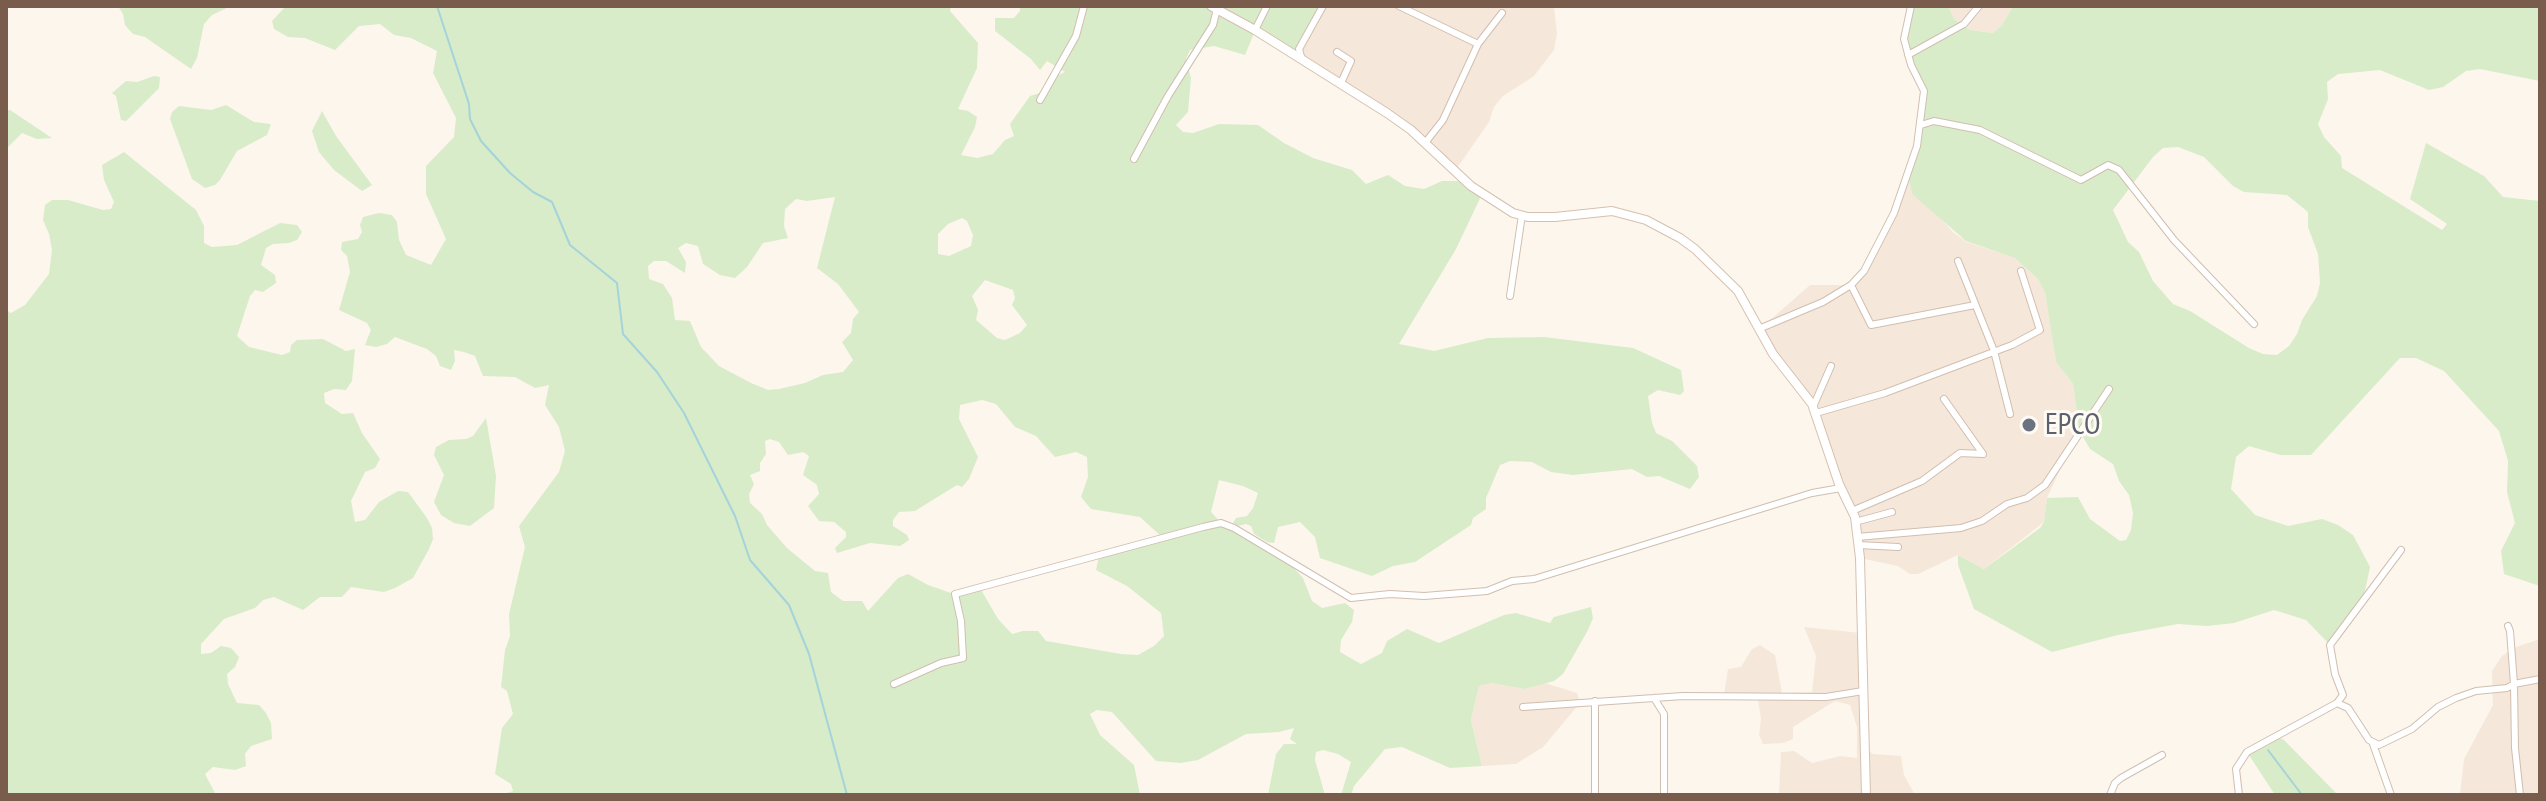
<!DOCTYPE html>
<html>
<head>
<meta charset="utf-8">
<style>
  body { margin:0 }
  #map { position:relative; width:2546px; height:801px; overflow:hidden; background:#fdf6ec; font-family:"PT Sans Narrow",sans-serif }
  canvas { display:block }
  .frame { position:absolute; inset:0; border:8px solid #7a5c4d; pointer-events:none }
</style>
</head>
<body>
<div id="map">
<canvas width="2546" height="801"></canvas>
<div class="frame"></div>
</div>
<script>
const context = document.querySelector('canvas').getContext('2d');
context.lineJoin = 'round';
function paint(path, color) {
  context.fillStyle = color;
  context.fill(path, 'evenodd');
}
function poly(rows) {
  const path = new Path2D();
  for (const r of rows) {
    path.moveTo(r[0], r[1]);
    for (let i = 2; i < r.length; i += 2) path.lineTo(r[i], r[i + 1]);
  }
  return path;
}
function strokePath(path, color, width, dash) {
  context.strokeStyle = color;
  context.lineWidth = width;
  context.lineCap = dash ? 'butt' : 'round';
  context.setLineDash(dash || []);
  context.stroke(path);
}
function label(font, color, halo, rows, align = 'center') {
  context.font = font + ' "PT Sans Narrow",sans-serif';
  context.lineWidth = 6;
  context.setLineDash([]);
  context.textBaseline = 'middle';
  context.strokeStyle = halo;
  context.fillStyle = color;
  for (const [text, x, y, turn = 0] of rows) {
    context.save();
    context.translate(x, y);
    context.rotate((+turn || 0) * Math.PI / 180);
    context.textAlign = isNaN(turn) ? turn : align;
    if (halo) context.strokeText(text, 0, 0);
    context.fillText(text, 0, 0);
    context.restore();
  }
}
const residential = poly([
  [1323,6,1554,6,1557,34,1554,50,1534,76,1503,96,1494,107,1489,122,1455,171,1425,143,1302,60,1299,49],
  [1948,6,2013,6,2002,25,1993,33,1970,30,1954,19],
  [1908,175,1912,194,1930,207,1954,233,1967,242,2015,258,2038,279,2045,291,2056,362,2073,384,2079,430,2047,498,2044,522,1984,569,1958,555,1918,574,1910,574,1898,566,1860,558,1857,533,1819,421,1783,368,1761,328,1810,285,1852,285,1876,248],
  [1804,627,1861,633,1864,748,1873,754,1901,756,1904,775,1915,795,1779,795,1781,752,1794,751,1812,763,1840,756,1857,758,1857,727,1850,705,1835,701,1793,727,1793,739,1783,743,1763,744,1759,735,1761,719,1758,700,1724,695,1728,669,1741,667,1752,649,1760,645,1775,655,1782,693,1812,692,1816,656],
  [2540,639,2540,795,2460,795,2464,759,2493,705,2492,671,2502,656,2516,647],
  [1491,683,1524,689,1545,683,1577,693,1580,703,1543,747,1516,764,1482,766,1471,720,1479,686]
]);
const green = poly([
  [118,6,231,6,212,15,204,24,197,58,191,69,145,37,133,34,125,25,123,14],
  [286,6,951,6,950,11,978,43,977,68,958,109,968,111,977,117,975,127,961,155,977,158,993,154,1005,140,1014,136,1010,124,1030,96,1043,92,1054,77,1065,72,1047,61,1040,70,1031,59,995,31,995,18,1014,18,1020,11,1020,6,1323,6,1299,49,1302,60,1255,31,1245,55,1214,46,1190,50,1186,59,1191,78,1188,112,1176,125,1183,132,1193,133,1219,124,1258,125,1284,143,1313,158,1352,170,1366,184,1388,175,1405,186,1424,189,1442,181,1460,181,1482,194,1456,249,1399,344,1434,351,1488,338,1544,337,1633,348,1681,370,1684,391,1680,395,1658,390,1648,396,1652,423,1656,433,1672,441,1697,466,1699,477,1690,489,1659,476,1647,477,1632,469,1573,475,1551,472,1532,462,1510,461,1500,465,1486,498,1486,509,1473,518,1471,525,1415,562,1393,566,1372,576,1320,558,1315,537,1300,522,1278,527,1274,543,1267,542,1254,534,1251,526,1246,524,1238,526,1233,523,1236,518,1247,516,1253,508,1258,493,1243,486,1219,480,1211,512,1221,523,1282,555,1303,578,1312,601,1322,608,1345,603,1354,610,1352,622,1341,640,1340,652,1361,664,1382,653,1387,641,1407,629,1439,643,1504,615,1516,613,1550,623,1554,617,1591,607,1593,618,1588,630,1563,674,1554,681,1524,689,1491,683,1479,686,1471,720,1482,766,1450,768,1402,747,1385,749,1354,786,1351,795,1341,795,1351,762,1338,754,1323,750,1316,752,1315,760,1325,795,1268,795,1276,754,1284,744,1297,744,1290,739,1294,728,1279,732,1246,734,1198,760,1181,763,1156,761,1112,712,1097,710,1090,714,1100,735,1134,765,1140,795,501,795,513,791,511,784,495,774,502,728,513,714,507,691,501,687,505,650,510,636,509,614,525,547,519,526,559,472,565,451,559,427,545,405,549,385,535,388,515,377,483,376,475,356,464,352,454,350,455,361,451,370,440,366,436,356,427,349,395,337,387,344,376,347,365,345,371,330,367,323,339,310,350,272,347,256,341,250,342,242,358,239,362,232,360,225,363,217,379,213,392,215,397,222,399,240,406,255,431,265,446,239,426,194,426,166,454,137,456,118,433,73,437,51,411,38,394,35,380,24,359,26,335,50,305,38,288,37,274,29,272,21],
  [835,197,817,268,838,284,859,312,853,319,851,333,842,342,853,360,843,372,823,375,805,383,779,389,768,390,751,383,719,366,701,347,690,321,675,320,672,298,663,284,649,279,648,266,654,261,666,261,685,273,686,262,678,248,686,243,698,246,703,264,720,275,735,278,747,267,763,243,788,238,784,226,785,209,796,199,807,201],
  [962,218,967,221,973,235,971,246,949,256,938,254,938,234,948,224],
  [985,280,1013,290,1015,298,1012,305,1027,325,1020,333,1005,340,997,338,976,320,978,310,972,296],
  [982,400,996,404,1015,427,1036,436,1055,457,1076,452,1087,457,1088,477,1081,497,1091,509,1140,517,1163,538,1099,556,1096,570,1127,586,1161,613,1164,636,1154,646,1138,655,1121,654,1046,641,1038,631,1023,631,1012,634,998,619,980,588,954,594,928,585,908,574,898,578,868,611,862,601,843,601,831,592,828,573,815,571,787,548,767,525,762,514,750,503,749,494,754,484,750,475,760,471,760,463,766,454,765,441,770,439,779,442,788,455,803,452,809,456,803,475,817,485,819,494,808,506,819,521,834,522,846,532,846,537,835,548,837,553,870,543,900,546,909,540,907,535,893,526,893,520,899,512,915,511,952,488,957,485,962,487,969,479,978,457,959,419,960,405],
  [1911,6,1948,6,1954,19,1970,30,1993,33,2002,25,2013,6,2540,6,2540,81,2480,69,2466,71,2443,87,2429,90,2380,70,2338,74,2327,82,2328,99,2318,124,2324,137,2341,156,2342,168,2442,230,2447,224,2410,199,2426,143,2484,176,2503,197,2540,201,2540,586,2504,574,2501,551,2515,523,2507,492,2508,461,2499,431,2444,371,2416,358,2400,358,2311,455,2280,455,2249,446,2236,457,2231,489,2255,515,2288,526,2322,519,2338,525,2353,535,2370,567,2363,600,2330,645,2306,620,2274,610,2234,623,2207,626,2178,624,2118,635,2052,652,1974,609,1958,565,1958,555,1984,569,2040,528,2044,522,2047,498,2078,497,2090,519,2120,541,2126,540,2131,530,2133,513,2129,495,2119,481,2113,464,2090,449,2079,430,2073,384,2056,362,2045,292,2038,279,2015,258,1966,241,1912,194,1908,175,1917,146,1924,91,1904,39],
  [2178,147,2204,157,2233,186,2244,192,2287,195,2308,212,2308,227,2318,254,2320,283,2317,296,2302,320,2297,334,2289,346,2277,355,2263,354,2249,348,2190,311,2173,304,2153,281,2139,252,2128,242,2113,210,2153,157,2163,148],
  [154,76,160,77,159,88,126,121,121,120,116,96,112,93,126,81,137,82],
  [226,105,254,122,271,124,267,135,237,151,220,180,215,185,205,188,192,179,170,119,172,112,179,106,211,110],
  [6,110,10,110,52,138,37,139,22,133,6,149],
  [322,111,336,136,372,185,362,191,334,170,319,152,312,131],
  [124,152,196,210,204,226,204,243,212,247,237,245,280,223,297,225,302,232,297,240,289,243,273,244,266,248,261,265,275,275,276,283,263,292,255,290,250,296,237,336,249,347,282,355,290,352,291,345,297,340,323,339,346,351,355,349,352,381,346,390,334,389,324,393,325,403,342,414,353,413,362,433,380,459,375,468,365,472,351,501,355,522,365,520,379,502,398,491,408,492,427,518,432,528,433,539,429,549,413,578,395,588,384,592,351,587,342,597,320,597,303,610,274,597,263,600,255,608,224,619,201,644,201,654,211,653,221,646,231,648,239,657,235,667,227,674,228,684,237,703,259,705,266,713,271,723,272,739,251,746,245,754,246,766,235,770,213,767,205,774,216,795,6,795,6,310,11,313,25,305,49,274,52,250,49,234,43,220,45,205,52,200,68,200,103,210,111,209,114,202,104,180,102,165],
  [486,418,496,476,494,508,470,526,454,523,441,515,434,502,444,475,434,455,436,447,449,440,466,439,473,436],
  [2276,736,2284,740,2338,795,2275,795,2247,752]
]);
const stream = poly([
  [437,6,469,104,470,119,481,141,510,173,533,192,552,202,570,245,617,283,623,334,657,372,684,413,735,516,750,560,789,605,809,654,847,795],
  [2268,750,2302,795]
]);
const street = poly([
  [1399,6,1478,44],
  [1911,6,1904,39,1911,65,1924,91,1917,146,1894,213,1864,271,1851,285,1871,325,1975,305],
  [1255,30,1267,6],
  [1337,52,1351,61,1341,83],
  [1908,55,1964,24,1979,6],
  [1302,60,1299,49,1323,6],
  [1040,100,1076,36,1084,6],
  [1921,125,1934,121,1980,130,2081,180,2108,165,2119,170,2174,240,2254,324],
  [1425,143,1443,120,1478,44,1502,13],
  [1134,159,1168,96,1213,25,1217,9],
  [1958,261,1994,351,2010,414],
  [1510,296,1522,215],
  [1761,328,1823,302,1851,285],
  [1813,407,1831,366],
  [1816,413,1885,393,2012,345,2040,330,2021,271],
  [1852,511,1922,481,1960,453,1983,454,1944,399],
  [1855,522,1892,512],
  [1857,537,1961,528,1982,521,2007,504,2027,498,2045,485,2109,389],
  [1858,545,1898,547],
  [894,684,941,663,963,658,961,621,955,594,1203,527,1221,523,1234,528,1351,598,1390,594,1424,596,1487,591,1512,581,1534,579,1812,493,1841,488],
  [1654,698,1664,714,1664,795],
  [1595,701,1595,795],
  [2337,703,2348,708,2369,740,2379,745,2412,729,2438,707,2456,698,2476,691,2507,688,2514,684,2510,631,2508,626],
  [1523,707,1683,696,1826,697,1863,691],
  [2373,744,2391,795],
  [2110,795,2115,783,2121,778,2162,755],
  [2239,795,2236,769,2247,752,2337,703,2343,695,2335,674,2330,645,2401,550],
  [2520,795,2515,748,2514,684,2540,679]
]);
const secondary = poly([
  [1211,6,1255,30,1387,113,1411,130,1471,186,1513,213,1528,217,1555,217,1612,211,1646,220,1680,238,1695,249,1738,291,1773,354,1812,404,1839,484,1855,517,1860,558,1866,795]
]);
const markers = [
  [2029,425,8,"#6b7280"]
];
const worshipNames = [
  ["EPCO",2045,425]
];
paint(residential, '#f5e8da');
paint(green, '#d8ecc9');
strokePath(stream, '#a5d3da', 2);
strokePath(street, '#d1beb0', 8);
strokePath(secondary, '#d6c0b0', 10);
strokePath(street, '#fff', 6);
strokePath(secondary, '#fff', 8);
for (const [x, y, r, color] of markers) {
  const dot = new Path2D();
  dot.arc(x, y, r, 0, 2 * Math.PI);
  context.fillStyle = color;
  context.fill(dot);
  strokePath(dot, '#fffaf3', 3);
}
label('30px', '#5b616d', '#fffaf3', worshipNames, 'left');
</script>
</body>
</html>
